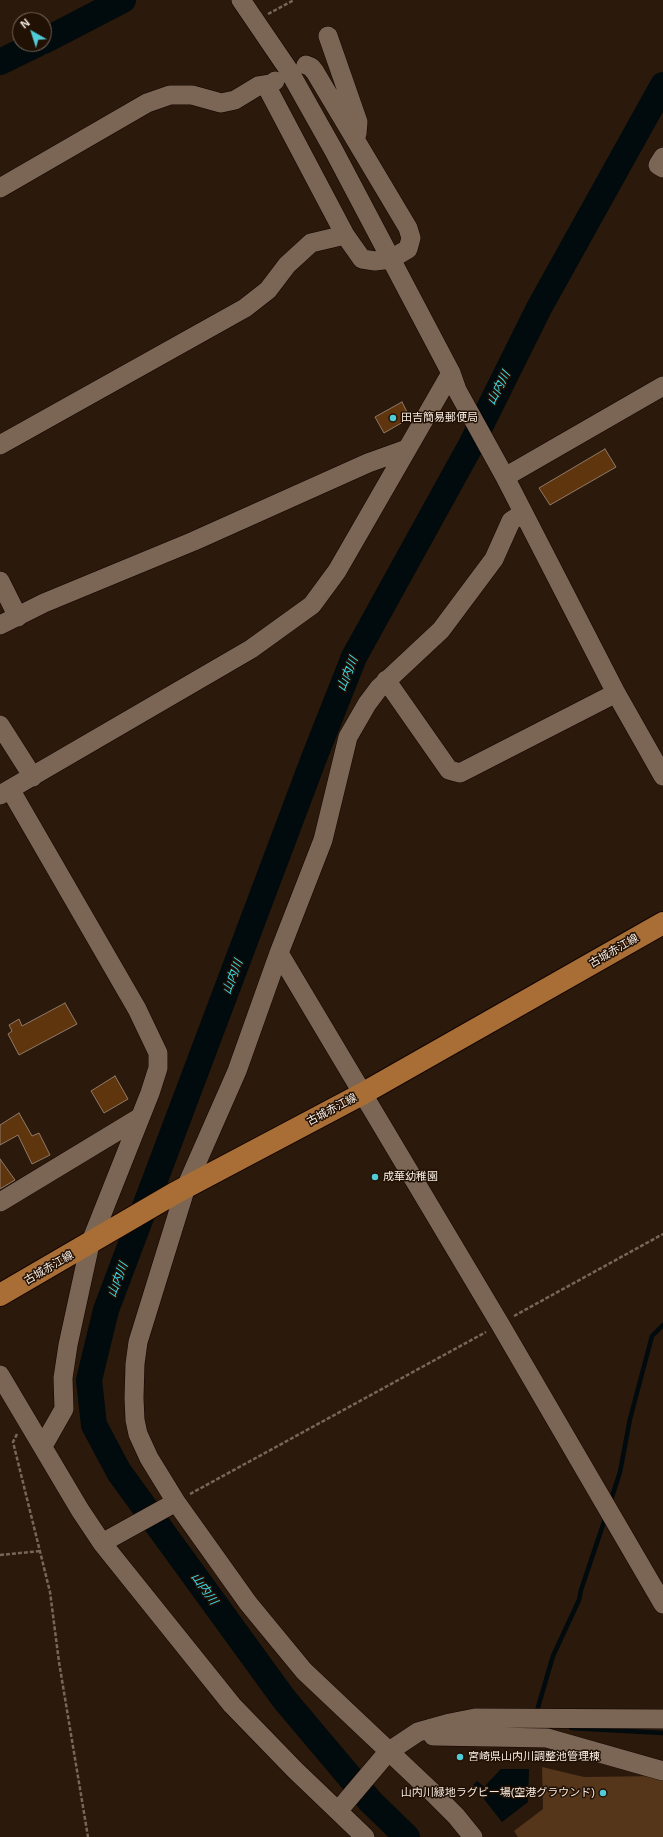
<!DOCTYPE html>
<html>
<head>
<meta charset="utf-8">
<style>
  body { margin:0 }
  #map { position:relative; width:663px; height:1837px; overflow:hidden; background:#2b190b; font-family:Arial,sans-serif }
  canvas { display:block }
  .north { position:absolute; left:12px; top:12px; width:40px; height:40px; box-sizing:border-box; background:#211004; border:1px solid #77685d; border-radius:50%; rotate:321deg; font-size:11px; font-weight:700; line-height:16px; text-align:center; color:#f8ece2 }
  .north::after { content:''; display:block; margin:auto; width:14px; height:18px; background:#52cbd8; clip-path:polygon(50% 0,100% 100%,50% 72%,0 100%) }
</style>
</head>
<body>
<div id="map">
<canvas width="663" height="1837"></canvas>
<div class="north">N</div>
</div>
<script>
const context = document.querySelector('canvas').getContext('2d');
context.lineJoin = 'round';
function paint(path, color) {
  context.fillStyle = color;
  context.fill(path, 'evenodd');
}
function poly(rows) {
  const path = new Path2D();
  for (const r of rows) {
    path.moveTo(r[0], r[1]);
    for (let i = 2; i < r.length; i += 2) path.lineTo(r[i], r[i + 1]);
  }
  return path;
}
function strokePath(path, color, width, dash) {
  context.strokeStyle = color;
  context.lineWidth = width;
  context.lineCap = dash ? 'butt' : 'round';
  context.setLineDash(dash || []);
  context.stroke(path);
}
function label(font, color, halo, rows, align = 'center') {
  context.font = font + ' Arial,"Noto Sans JP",sans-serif';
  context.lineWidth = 3;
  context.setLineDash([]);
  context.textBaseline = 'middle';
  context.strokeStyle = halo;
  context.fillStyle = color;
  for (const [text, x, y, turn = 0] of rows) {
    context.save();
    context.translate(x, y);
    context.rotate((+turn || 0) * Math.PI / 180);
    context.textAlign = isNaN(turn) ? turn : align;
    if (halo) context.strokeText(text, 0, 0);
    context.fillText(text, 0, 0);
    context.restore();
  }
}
const green = poly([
  [542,1767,584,1777,663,1776,663,1837,518,1837,514,1831,543,1809]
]);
const water = poly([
  [501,1769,529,1769,528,1802,502,1822,473,1785,477,1781,484,1787]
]);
const stream = poly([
  [610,1503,620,1472,630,1419,652,1336,663,1325],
  [536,1714,553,1656,579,1600,581,1590,606,1516],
  [571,1728,663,1733]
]);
const river = poly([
  [44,41,123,0],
  [0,62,37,44],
  [407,1837,370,1801,284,1699,119,1472,94,1425,89,1380,106,1310,314,758,354,657,471,445,539,308,663,85]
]);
const building = poly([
  [402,402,410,418,384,433,375,417,402,402],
  [605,449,616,467,550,505,539,488,605,449],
  [65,1003,77,1024,19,1055,8,1034,12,1031,9,1025,19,1019,22,1026,65,1003],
  [115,1076,128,1099,104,1113,91,1091,115,1076],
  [19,1113,32,1136,39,1133,50,1155,32,1164,18,1135,0,1145,0,1125,19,1113],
  [0,1159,15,1180,0,1189,0,1159]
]);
const path = poly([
  [268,14,294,0],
  [514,1316,663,1234],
  [17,1434,13,1442,50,1592,59,1662,88,1837],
  [190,1494,486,1332],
  [0,1555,41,1551]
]);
const minor = poly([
  [241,0,288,69,334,151,451,373,457,390,505,477,616,693,663,776],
  [328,36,358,122,357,134],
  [275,81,271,84,269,91,345,235,362,259,375,261,391,259,408,249,411,238,408,228,315,72,311,67,306,65],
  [663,157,658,165,663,168],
  [0,188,147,103,170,95,192,95,221,103,235,100,258,86,271,84],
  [0,445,245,308,268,290,287,265,311,243,345,235],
  [505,477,663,386],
  [0,581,18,617],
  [0,625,44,603,194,541,368,463,407,449],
  [386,680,449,770,460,773,616,693],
  [0,725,33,777],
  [10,789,137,1009,158,1053,158,1068,150,1093,90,1244,68,1345,63,1378,64,1409,43,1446],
  [0,795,251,649,312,605,337,571,451,373],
  [279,953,500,1324,663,1604],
  [0,1202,139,1118],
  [0,1375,80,1510,102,1543,232,1705,295,1770,365,1837],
  [102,1543,176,1502],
  [431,1728,433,1736,547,1738,663,1771],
  [338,1811,388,1752,418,1732,450,1723,475,1718,663,1719],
  [473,1837,456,1816,432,1792,304,1671,248,1603,176,1502,149,1458,138,1434,135,1420,134,1398,135,1364,138,1342,186,1187,237,1071,279,953,323,840,348,737,367,704,379,688,441,630,494,559,511,521,523,513]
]);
const major = poly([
  [0,1295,175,1193,362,1094,663,923]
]);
const markers = [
  [393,418,4,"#52cbd8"],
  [375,1177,4,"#52cbd8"],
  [460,1757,4,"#52cbd8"],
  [603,1793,4,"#52cbd8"]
];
const poiNames = [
  ["田吉簡易郵便局",401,418],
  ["成華幼稚園",383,1177],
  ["宮崎県山内川調整池管理棟",468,1757],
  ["山内川緑地ラグビー場(空港グラウンド)",595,1793,"right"]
];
const streetNames = [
  ["古城赤江線",614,951,-30],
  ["古城赤江線",332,1110,-28],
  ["古城赤江線",49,1268,-30]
];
const waterNames = [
  ["山内川",499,388,-63],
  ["山内川",348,674,-68],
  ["山内川",233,977,-69],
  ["山内川",118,1280,-69],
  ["山内川",204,1589,54]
];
paint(green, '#56361b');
paint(water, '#010a0c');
strokePath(stream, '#010a0c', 4.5);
strokePath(river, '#010a0c', 26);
paint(building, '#5f350e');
strokePath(building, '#907a69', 1);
strokePath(minor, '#120400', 20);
strokePath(major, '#120400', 24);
strokePath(path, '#77675b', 2.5, [4, 2]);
strokePath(minor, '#7b6655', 19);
strokePath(major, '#a86e35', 22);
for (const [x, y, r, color] of markers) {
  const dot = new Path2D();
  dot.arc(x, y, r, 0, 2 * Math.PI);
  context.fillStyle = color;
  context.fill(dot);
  strokePath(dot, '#211004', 1.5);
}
label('11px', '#f8ece2', '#211004', poiNames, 'left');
label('11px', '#f8ece2', '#211004', streetNames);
label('italic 12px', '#3bdbea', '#211004', waterNames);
</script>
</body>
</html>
